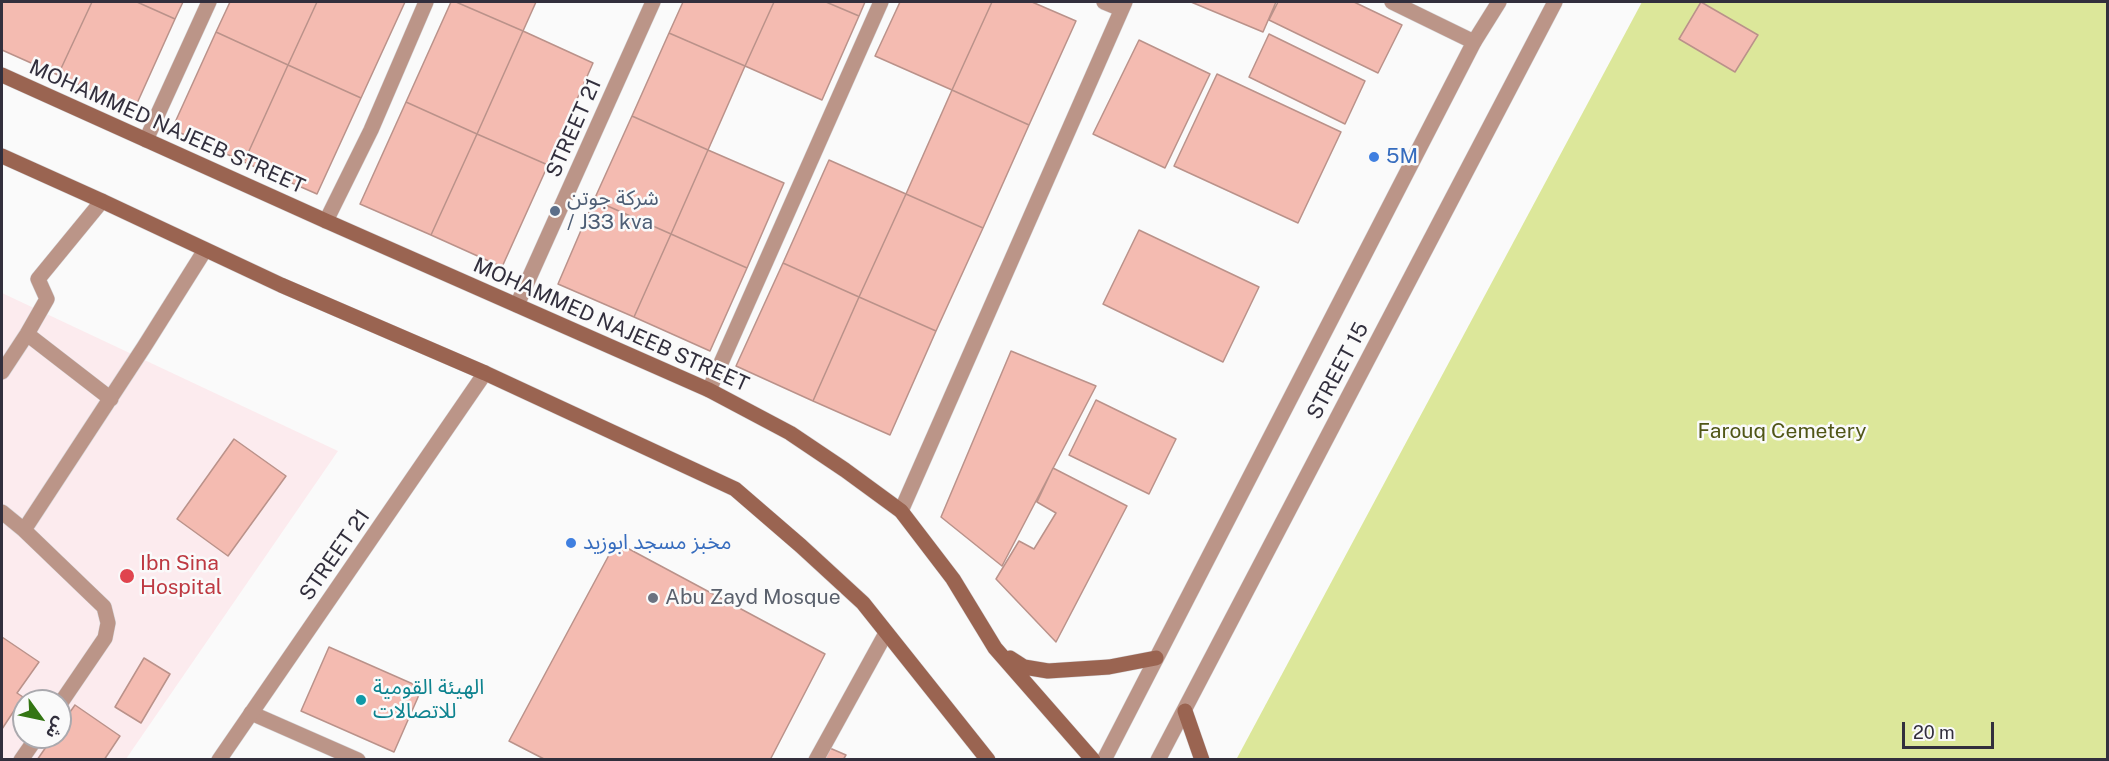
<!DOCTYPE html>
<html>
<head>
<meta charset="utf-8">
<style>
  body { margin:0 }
  #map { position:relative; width:2109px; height:761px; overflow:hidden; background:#fafafa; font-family:"Public Sans","Noto Sans Arabic",sans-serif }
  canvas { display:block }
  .frame { position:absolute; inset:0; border:3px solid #322f3d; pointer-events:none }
  .north { position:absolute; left:12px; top:689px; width:60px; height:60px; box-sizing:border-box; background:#fafafa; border:2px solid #aaa9ae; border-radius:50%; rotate:123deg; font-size:16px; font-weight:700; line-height:24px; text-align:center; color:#322f3d }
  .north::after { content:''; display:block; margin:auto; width:21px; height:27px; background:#347613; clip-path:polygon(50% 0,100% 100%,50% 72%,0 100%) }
  .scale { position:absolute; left:1902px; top:722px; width:92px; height:27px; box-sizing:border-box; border:3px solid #322f3d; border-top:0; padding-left:8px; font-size:18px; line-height:21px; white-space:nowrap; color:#322f3d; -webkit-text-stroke:4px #fafafa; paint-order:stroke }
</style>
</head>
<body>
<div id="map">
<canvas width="2109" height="761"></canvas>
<div class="frame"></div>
<div class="north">ش</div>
<div class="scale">20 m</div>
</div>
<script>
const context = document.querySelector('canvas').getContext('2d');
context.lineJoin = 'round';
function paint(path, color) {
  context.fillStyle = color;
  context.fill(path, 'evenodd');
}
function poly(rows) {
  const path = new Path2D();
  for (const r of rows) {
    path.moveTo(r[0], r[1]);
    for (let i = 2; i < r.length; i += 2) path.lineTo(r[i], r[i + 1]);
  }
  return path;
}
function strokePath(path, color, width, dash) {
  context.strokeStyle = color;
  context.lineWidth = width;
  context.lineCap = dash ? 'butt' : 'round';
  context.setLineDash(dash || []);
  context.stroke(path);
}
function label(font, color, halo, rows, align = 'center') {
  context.font = font + ' "Public Sans","Noto Sans Arabic",sans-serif';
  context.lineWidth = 5;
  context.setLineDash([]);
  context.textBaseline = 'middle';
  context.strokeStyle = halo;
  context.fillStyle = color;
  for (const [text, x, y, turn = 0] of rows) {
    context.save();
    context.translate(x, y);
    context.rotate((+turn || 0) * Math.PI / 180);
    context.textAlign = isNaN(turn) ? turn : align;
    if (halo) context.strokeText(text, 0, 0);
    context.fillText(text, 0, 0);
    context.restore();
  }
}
const medical = poly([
  [2,293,338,451,126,759,2,760],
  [24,701,60,701,60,737,24,737]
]);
const green = poly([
  [1642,2,2107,2,2107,759,1236,760]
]);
const building = poly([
  [2,2,92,2,58,75,2,50,2,2],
  [92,2,137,2,175,19,134,110,58,75,92,2],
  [137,2,183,2,175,19,137,2],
  [230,2,317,2,288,65,216,32,230,2],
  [317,2,405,2,361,98,288,65,317,2],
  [451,2,456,2,523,31,477,134,406,102,451,2],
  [456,2,536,2,523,31,456,2],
  [683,2,774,2,745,66,669,33,683,2],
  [774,2,826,2,859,16,822,100,745,66,774,2],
  [826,2,865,2,859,16,826,2],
  [900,2,992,2,952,90,875,56,900,2],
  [992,2,1032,2,1076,21,1029,125,952,90,992,2],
  [1191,2,1276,2,1263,32,1191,2],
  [1278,2,1354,2,1402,25,1378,73,1269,20,1278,2],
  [1701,2,1758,35,1735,72,1679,39,1701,2],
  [523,31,593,63,548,165,477,134,523,31],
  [216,32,288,65,244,162,172,129,216,32],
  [669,33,745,66,708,150,632,116,669,33],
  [1269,34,1365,81,1345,124,1249,77,1269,34],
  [1139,40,1210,74,1165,168,1093,134,1139,40],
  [288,65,361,98,317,194,244,162,288,65],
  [1217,74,1341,132,1298,223,1174,166,1217,74],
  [952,90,1029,125,983,228,906,194,952,90],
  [406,102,477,134,431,235,360,204,406,102],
  [632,116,708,150,671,234,594,200,632,116],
  [477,134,548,165,502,267,431,235,477,134],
  [708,150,784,183,747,268,671,234,708,150],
  [829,160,906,194,859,297,783,263,829,160],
  [906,194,983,228,936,331,859,297,906,194],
  [594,200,671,234,634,317,558,284,594,200],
  [1139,230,1259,287,1223,362,1103,304,1139,230],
  [671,234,747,268,710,351,634,317,671,234],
  [783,263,859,297,813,401,736,366,783,263],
  [859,297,936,331,890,435,813,401,859,297],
  [1011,351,1096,386,1002,566,941,517,1011,351],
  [1096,400,1176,439,1149,494,1069,455,1096,400],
  [234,439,286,476,228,556,177,519,234,439],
  [1053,468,1127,506,1056,642,996,579,1019,541,1034,549,1056,513,1037,502,1053,468],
  [616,542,825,654,770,760,546,760,509,741,616,542],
  [2,637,39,662,17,693,23,697,2,729,2,637],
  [329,647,422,688,394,752,301,711,329,647],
  [144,658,170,674,141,723,115,707,144,658],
  [75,705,120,736,104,760,37,760,53,737,60,737,60,726,75,705],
  [825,746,846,755,843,760,819,760,825,746]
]);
const service = poly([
  [27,334,111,399],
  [2,372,27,334,47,299,38,279,102,201],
  [2,512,24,530,104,607,108,623,105,638,60,704],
  [24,530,144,347,205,250],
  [21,760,37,737]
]);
const minor = poly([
  [1104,2,1121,9],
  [1392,2,1474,42],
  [146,140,209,2],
  [326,221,371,130,426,2],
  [709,390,881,2],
  [901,511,1125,2],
  [251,713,358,760],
  [816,760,886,633]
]);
const tertiary = poly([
  [517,305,653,2],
  [219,760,485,373],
  [1104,760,1474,42,1499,2],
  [1158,760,1555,2]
]);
const secondary = poly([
  [2,75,326,221,709,390,790,433,845,470,901,511,953,579,995,648,1093,760],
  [2,156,102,201,281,285,485,373,735,489,801,546,863,603,988,760],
  [1010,658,1024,667,1048,671,1109,667,1156,658],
  [1185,711,1202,760]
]);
const markers = [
  [1374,157,6,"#3f7fe0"],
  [555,211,6,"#5c6f8a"],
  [571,543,6,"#3f7fe0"],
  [127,576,8,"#e0444e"],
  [653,598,6,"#6b7280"],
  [361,700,6,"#0f9aa8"]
];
const streetNames = [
  ["MOHAMMED NAJEEB STREET",167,127,24],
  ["STREET 21",574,128,-66],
  ["MOHAMMED NAJEEB STREET",611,325,24],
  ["STREET 15",1338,371,-62],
  ["STREET 21",335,555,-55]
];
const shopNames = [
  ["5M",1386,157],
  ["مخبز مسجد ابوزيد",583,543]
];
const serviceNames = [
  ["شركة جوتن",567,199],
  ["/ J33 kva",567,223]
];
const parkNames = [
  ["Farouq Cemetery",1782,432]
];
const healthNames = [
  ["Ibn Sina",140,564],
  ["Hospital",140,588]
];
const worshipNames = [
  ["Abu Zayd Mosque",665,598]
];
const cultureNames = [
  ["الهيئة القومية",373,688],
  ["للاتصالات",373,712]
];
paint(medical, '#fcebee');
paint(green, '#dce79a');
paint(building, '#f4bbb1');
strokePath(building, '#ba928a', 1.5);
strokePath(service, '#d6d5d8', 16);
strokePath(minor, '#d6d5d8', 16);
strokePath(tertiary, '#d6d5d8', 16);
strokePath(secondary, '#d6d5d8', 16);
strokePath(service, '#bb9588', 15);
strokePath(minor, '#bb9588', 15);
strokePath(tertiary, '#bb9588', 15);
strokePath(secondary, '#9a6451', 15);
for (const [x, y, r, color] of markers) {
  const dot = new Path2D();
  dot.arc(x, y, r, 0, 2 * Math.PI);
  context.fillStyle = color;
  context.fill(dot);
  strokePath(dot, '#fafafa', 2);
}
label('21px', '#322f3d', '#fafafa', streetNames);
label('21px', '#366cbe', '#fafafa', shopNames, 'left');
label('21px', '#4e5e75', '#fafafa', serviceNames, 'left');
label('21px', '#505617', '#fafafa', parkNames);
label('21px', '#be3a42', '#fafafa', healthNames, 'left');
label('21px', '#5b616d', '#fafafa', worshipNames, 'left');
label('21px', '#0d838f', '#fafafa', cultureNames, 'left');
</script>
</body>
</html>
